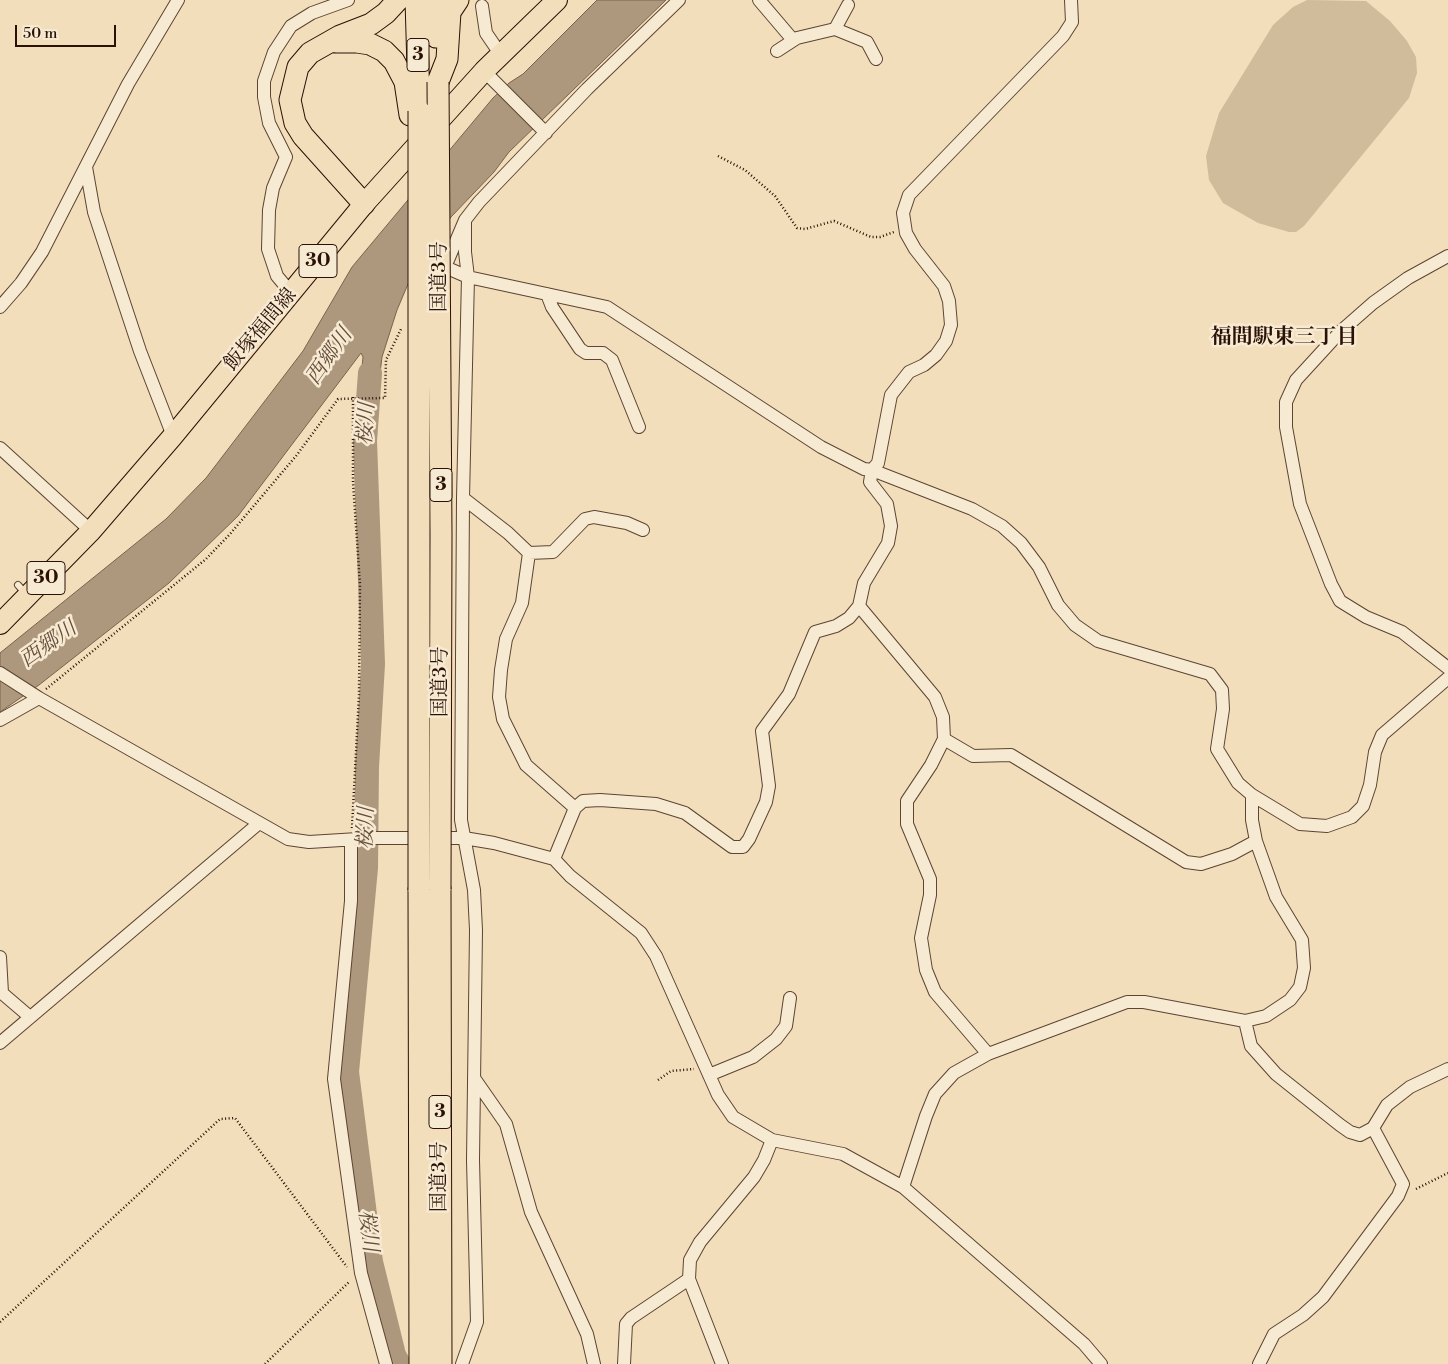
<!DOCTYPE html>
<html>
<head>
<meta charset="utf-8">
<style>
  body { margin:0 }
  #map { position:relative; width:1448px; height:1364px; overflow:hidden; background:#f2deba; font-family:"Libre Bodoni",serif }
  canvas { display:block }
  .scale { position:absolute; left:15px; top:25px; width:101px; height:22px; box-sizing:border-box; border:2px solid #2b1006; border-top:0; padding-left:6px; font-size:15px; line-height:18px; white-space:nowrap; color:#2b1006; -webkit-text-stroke:4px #f7ead2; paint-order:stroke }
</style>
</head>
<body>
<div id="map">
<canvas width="1448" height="1364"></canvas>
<div class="scale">50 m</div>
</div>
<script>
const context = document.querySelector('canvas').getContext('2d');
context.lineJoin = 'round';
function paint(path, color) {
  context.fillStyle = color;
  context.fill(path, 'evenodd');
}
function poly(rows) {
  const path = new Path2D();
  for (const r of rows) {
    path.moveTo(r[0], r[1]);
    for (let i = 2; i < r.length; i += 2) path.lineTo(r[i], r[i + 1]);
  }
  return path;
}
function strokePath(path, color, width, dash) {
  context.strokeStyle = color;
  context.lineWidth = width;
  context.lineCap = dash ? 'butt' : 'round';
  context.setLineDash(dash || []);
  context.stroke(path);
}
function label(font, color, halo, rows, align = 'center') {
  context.font = font + ' "Libre Bodoni","Noto Serif JP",serif';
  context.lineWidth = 5;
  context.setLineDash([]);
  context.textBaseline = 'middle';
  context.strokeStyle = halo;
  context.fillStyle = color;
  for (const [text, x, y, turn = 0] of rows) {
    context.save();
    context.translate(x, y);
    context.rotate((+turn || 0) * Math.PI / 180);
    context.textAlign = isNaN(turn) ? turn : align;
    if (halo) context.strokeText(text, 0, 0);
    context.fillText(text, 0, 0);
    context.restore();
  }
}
const green = poly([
  [1307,0,1366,1,1390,21,1407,41,1416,57,1417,73,1409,98,1304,226,1296,232,1289,232,1258,223,1223,203,1209,180,1206,156,1219,113,1273,25,1293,7]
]);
const water = poly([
  [597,0,666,0,509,152,494,172,451,217,411,277,397,310,382,357,376,405,358,407,363,357,361,353,238,516,169,583,39,685,0,712,0,653,166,519,206,478,303,351,352,267,493,98,509,83,523,74,597,0]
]);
const river = poly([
  [370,373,365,441,373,664,367,767,366,868,347,1072,371,1262,394,1355,399,1364]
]);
const path = poly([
  [718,156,745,170,775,196,797,228,805,229,834,221,871,237,880,237,894,232],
  [46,689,206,559,230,534,296,456,338,399,385,398,386,360,402,327],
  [352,828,359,695,360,585,353,482,353,397],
  [658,1080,671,1071,694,1069],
  [1416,1189,1448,1173],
  [0,1322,220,1119,235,1118,347,1267],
  [265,1364,350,1281]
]);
const service = poly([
  [18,585,26,594]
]);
const minor = poly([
  [759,0,793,40],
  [482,6,486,33,501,55],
  [835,29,848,5],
  [777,51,797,38,835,29,867,42,876,59],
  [484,71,546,133],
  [86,167,94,212,140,351,173,436],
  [1448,256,1408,278,1373,303,1340,332,1296,380,1286,402,1286,427,1300,504,1331,584,1340,601,1366,617,1402,632,1448,668],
  [445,267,468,277,607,307,821,447,864,469,872,470,972,509,1002,526,1021,543,1039,567,1058,605,1075,625,1098,641,1210,674,1222,690,1223,709,1217,749,1238,783,1252,795,1300,824,1327,826,1352,817,1363,806,1370,785,1375,752,1382,735,1448,678],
  [441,270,445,267,465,220,479,202,587,89,679,0],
  [292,294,277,276,268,249,269,210,273,188,286,157,269,123,264,97,264,81,274,52,291,26,312,13,348,0],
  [547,294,552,307,580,349,586,353,603,353,612,360,639,427],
  [0,307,21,283,42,252,128,84,178,0],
  [0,448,91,531],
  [463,498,508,533,529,553,522,603,506,639,501,670,499,697,503,719,526,765,575,808],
  [529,553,553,552,585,519,594,517,627,523,643,530],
  [859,606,935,697,943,717,944,739,931,765,907,801,907,824,930,879,930,895,921,938,926,970,935,992,988,1054],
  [0,673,39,698,288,839,309,842,374,838,464,838,494,843,554,859,570,876,641,933,656,956,718,1095,733,1117,772,1140,843,1154,903,1187,1084,1344,1101,1364],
  [0,720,39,698],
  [944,739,973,756,1011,755,1186,862,1201,864,1232,854,1256,841],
  [351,841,351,901,334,1079,361,1273,386,1364],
  [554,859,575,808,583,801,600,800,656,804,685,813,732,847,743,847,749,839,766,802,769,786,762,731,789,694,815,632,836,626,849,618,859,606,864,583,888,543,891,526,887,504,870,482,872,470,878,463,891,395,909,372,924,365,936,355,946,341,951,325,949,301,944,286,915,249,906,233,903,213,909,195,1063,36,1072,22,1071,0],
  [0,957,2,993,30,1017],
  [1245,1021,1251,1046,1276,1074,1340,1125,1350,1132,1360,1135,1373,1128,1387,1105,1410,1087,1448,1069],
  [0,1043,258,824],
  [709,1075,753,1057,776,1039,786,1026,790,998],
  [474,1078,506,1124,531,1212,587,1334,594,1364],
  [903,1187,926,1116,935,1094,954,1073,988,1054,1127,1002,1144,1002,1245,1021,1266,1016,1290,1000,1300,987,1304,968,1302,940,1276,897,1256,841,1252,820,1252,795],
  [462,1364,477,1322,473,1160,476,930,474,890,461,820,463,498,468,277,465,252,465,220],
  [624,1364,626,1324,631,1318,689,1279],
  [722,1364,689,1279,690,1260,700,1242,754,1177,764,1160,772,1140],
  [1259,1364,1274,1334,1303,1315,1323,1297,1398,1196,1403,1184,1373,1128]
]);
const primary = poly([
  [0,624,91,531,173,436,364,204,484,71,557,0]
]);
const trunk = poly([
  [416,0,419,103],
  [436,0,436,37],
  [336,42,357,42,370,44,384,51,394,61,405,82,410,115],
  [438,82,447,59,450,12,458,0],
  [364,204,303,136,295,123,290,100,298,67,310,53,340,36,371,24,386,13,398,0],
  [440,889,441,1364],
  [419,890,420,1364]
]);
const trunkBridge = poly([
  [438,82,441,535,440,889],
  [419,111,419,890]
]);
const shields = [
  [418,55,22],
  [318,261,38],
  [441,485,22],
  [46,578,38],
  [440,1112,22]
];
const shieldNames = [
  ["3",418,55],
  ["30",318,261],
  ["3",441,485],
  ["30",46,578],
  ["3",440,1112]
];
const streetNames = [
  ["国道3号",440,277,-90],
  ["飯塚福間線",261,330,-50],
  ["国道3号",441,682,-90],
  ["国道3号",440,1177,-90]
];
const neighbourhoodNames = [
  ["福間駅東三丁目",1284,338]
];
const waterNames = [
  ["西郷川",330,357,-55],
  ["桜川",367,424,-86],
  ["西郷川",49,645,-35],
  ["桜川",367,828,-88],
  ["桜川",367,1231,83]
];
paint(green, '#d0bb9b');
paint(water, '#ae987d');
strokePath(water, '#7a624d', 1);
strokePath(river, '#ae987d', 24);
strokePath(service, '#5d4433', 8);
strokePath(minor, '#5d4433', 14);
strokePath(primary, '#2b1006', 22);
strokePath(trunk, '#2b1006', 23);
strokePath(path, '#2b1006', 2.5, [1, 2.5]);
strokePath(service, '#f7ead2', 6);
strokePath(minor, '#f7ead2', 12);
strokePath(primary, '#f2deba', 20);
strokePath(trunk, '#f2deba', 21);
strokePath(trunkBridge, '#2b1006', 23, []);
strokePath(trunkBridge, '#f2deba', 21);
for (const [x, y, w] of shields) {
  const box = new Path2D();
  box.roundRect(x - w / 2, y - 16.5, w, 33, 4);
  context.fillStyle = '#f7ead2';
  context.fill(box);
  strokePath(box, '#2b1006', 1);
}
label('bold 19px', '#2b1006', null, shieldNames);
label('20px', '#2b1006', '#f7ead2', streetNames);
label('bold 21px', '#2b1006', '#f7ead2', neighbourhoodNames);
label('italic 21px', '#664d3c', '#f7ead2', waterNames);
</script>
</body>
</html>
